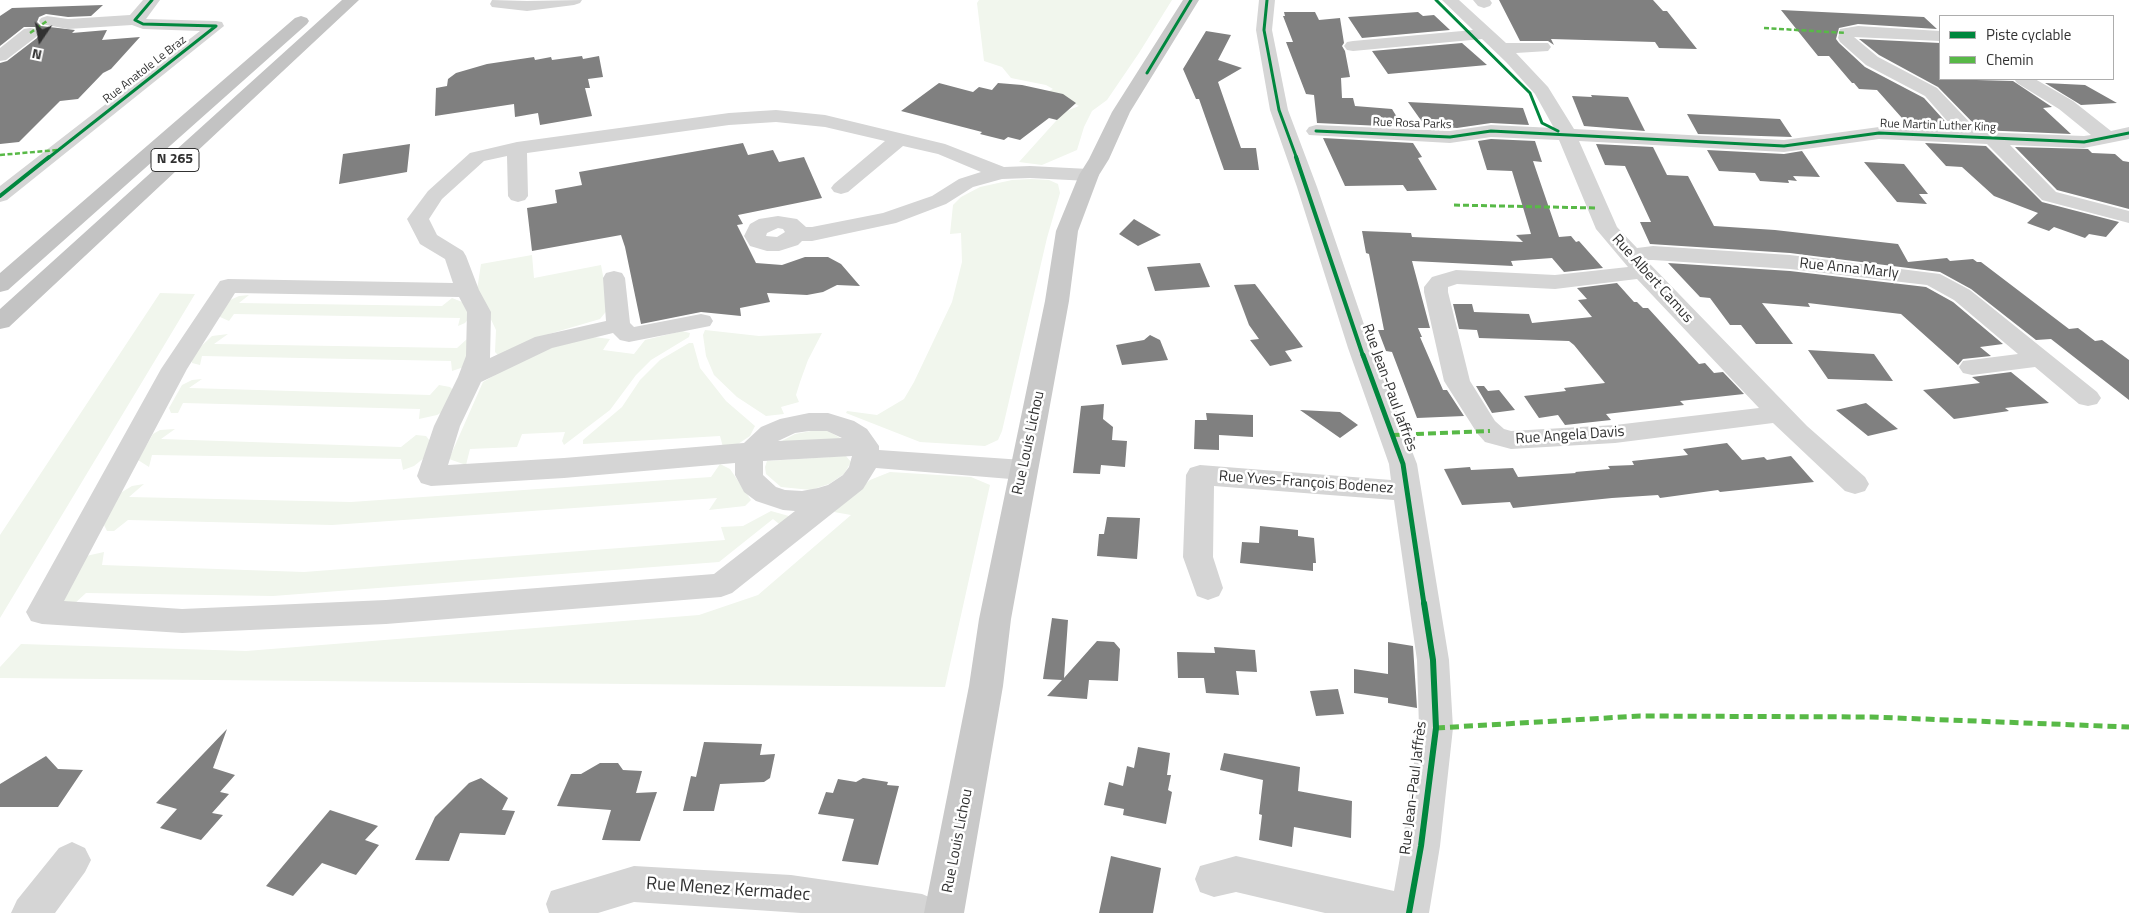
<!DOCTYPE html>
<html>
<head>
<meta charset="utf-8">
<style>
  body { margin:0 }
  #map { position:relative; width:2129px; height:913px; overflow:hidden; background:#fff; font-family:"Titillium Web",sans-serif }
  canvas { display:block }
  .legend { position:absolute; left:1939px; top:15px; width:175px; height:65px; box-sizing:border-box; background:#fff; border:1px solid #adadad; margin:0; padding:6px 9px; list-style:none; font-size:15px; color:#313131 }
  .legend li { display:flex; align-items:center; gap:10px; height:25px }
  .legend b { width:25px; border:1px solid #adadad }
  .north { position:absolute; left:15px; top:15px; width:50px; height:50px; -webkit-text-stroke:4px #fff; paint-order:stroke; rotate:192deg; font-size:14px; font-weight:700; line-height:20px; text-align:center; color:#313131 }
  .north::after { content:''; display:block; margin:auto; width:18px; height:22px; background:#313131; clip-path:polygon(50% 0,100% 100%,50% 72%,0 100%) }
</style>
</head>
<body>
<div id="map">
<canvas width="2129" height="913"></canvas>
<ul class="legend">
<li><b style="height:6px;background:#00873e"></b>Piste cyclable</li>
<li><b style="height:6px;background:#58b947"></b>Chemin</li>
</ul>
<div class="north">N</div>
</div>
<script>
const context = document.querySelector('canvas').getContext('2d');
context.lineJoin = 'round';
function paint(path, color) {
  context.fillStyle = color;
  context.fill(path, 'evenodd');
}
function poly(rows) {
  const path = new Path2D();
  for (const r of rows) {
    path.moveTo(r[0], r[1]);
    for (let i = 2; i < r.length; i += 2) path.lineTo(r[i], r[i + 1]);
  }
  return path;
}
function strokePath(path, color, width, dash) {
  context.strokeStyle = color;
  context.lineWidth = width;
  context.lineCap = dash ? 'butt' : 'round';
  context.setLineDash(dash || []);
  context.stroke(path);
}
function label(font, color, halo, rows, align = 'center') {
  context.font = font + ' "Titillium Web",sans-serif';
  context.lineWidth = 5;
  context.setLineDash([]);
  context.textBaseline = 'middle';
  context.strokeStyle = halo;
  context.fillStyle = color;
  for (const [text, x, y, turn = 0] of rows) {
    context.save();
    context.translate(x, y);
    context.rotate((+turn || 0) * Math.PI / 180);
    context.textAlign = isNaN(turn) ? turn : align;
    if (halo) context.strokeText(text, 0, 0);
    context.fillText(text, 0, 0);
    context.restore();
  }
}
const green = poly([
  [979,0,1172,0,1139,53,1107,100,1092,111,1084,127,1077,150,1042,165,1019,162,1064,112,1079,106,1049,91,1053,89,1046,85,1011,78,1002,67,984,61,977,3],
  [1031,179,1049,180,1058,184,1060,193,1047,238,1002,431,998,440,985,446,920,442,846,413,847,411,877,415,904,399,914,382,952,302,962,262,961,233,950,234,953,205,961,197,980,187,1012,180],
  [532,255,534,278,601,265,609,308,600,319,549,334,498,355,495,352,496,330,477,290,481,264],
  [160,293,195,294,0,618,0,535],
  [249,295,239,303,442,306,452,298,462,302,470,317,465,323,458,326,460,318,234,314,229,321,220,317,220,309,228,301,239,296],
  [705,330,759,336,822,333,808,360,800,382,796,395,799,402,781,407,784,414,766,416,737,397,714,375,706,356,703,335],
  [682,331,690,333,689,337,651,360,636,375,610,410,564,445,562,441,565,432,522,434,517,447,470,449,466,465,449,459,483,382,533,353,585,336,610,339,603,350,634,354,645,340],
  [228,334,214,344,457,348,467,339,474,341,464,367,452,371,451,361,202,356,200,365,192,363,192,355,212,336],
  [689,343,693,343,700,368,726,401,755,426,750,436,735,446,723,447,720,436,583,444,583,440,622,407,640,380,660,360],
  [202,379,189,388,430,395,439,385,450,387,454,391,446,410,437,415,419,419,420,409,183,403,178,413,171,413,169,408,182,385,192,380],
  [175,429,161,439,401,447,416,435,426,436,430,441,424,458,414,466,403,470,401,459,152,455,149,467,138,460,153,434,160,430],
  [811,431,828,431,842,439,778,443,795,434],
  [846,456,851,462,844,474,829,484,811,490,781,487,766,474,765,467,767,461],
  [720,464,730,469,751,500,745,506,709,510,717,498,332,525,128,520,114,531,107,531,104,525,117,495,132,486,144,484,129,497,351,502,711,477],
  [890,472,971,477,990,485,945,687,0,678,0,667,21,644,246,651,699,615,758,595,851,515,834,512,870,480],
  [771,511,796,518,784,528,773,519,719,562,273,596,86,593,73,605,62,602,86,556,104,552,102,565,304,572,725,540,721,527,743,526]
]);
const building = poly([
  [1499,0,1653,0,1663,11,1667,11,1697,49,1659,48,1655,42,1551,39,1554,45,1548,41,1520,41],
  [103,5,91,16,68,17,46,14,39,17,37,22,41,26,75,30,72,33,107,30,102,40,140,37,111,69,103,73,78,99,60,101,19,142,0,144,0,63,7,61,37,38,40,34,36,27,24,27,0,46,0,16,12,8],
  [1781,10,1924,17,1937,29,1858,24,1839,28,1836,39,1839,43,1865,67,1924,98,1952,129,1910,127,1877,90,1859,89,1854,83,1852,83,1829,56,1818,56],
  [1284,12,1315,12,1319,20,1340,18,1344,43,1342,46,1345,51,1350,77,1341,78,1342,98,1353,98,1355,106,1392,109,1403,127,1317,123,1314,95,1306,94,1286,42,1293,42,1283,16,1285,16],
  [1418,12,1423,16,1434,15,1450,30,1362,38,1348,17],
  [1206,31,1231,35,1218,60,1242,68,1218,82,1241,148,1256,148,1259,170,1224,170,1199,99,1196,99,1183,69],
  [1859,39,1940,43,1940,79,2013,81,2052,107,2043,108,2071,134,1980,130,1938,87,1879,55],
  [1462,43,1487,65,1388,74,1372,51],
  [582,56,583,59,599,56,603,77,588,79,590,88,585,88,592,116,540,125,538,113,515,117,514,104,435,116,436,88,447,86,448,79,456,73,487,64,534,57,535,60,551,57,552,60],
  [939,83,973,92,979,87,992,90,998,83,1022,85,1063,94,1076,103,1057,120,1049,118,1020,140,1008,137,1004,140,980,134,982,132,901,111],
  [2045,83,2085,85,2117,103,2081,105],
  [1591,95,1628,97,1645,131,1584,126,1572,96,1592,97],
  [1408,102,1523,108,1529,125,1491,123,1457,128,1425,126],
  [1687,114,1780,119,1792,137,1698,134],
  [1323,138,1413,143,1422,157,1418,158,1437,190,1407,191,1403,185,1345,186],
  [1491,139,1535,141,1542,162,1533,161,1559,237,1571,236,1576,242,1579,241,1603,268,1564,272,1552,258,1511,261,1513,266,1412,261,1430,328,1418,328,1422,337,1420,337,1443,390,1447,390,1464,416,1417,418,1392,352,1386,351,1378,330,1384,330,1369,254,1366,253,1362,231,1411,233,1412,237,1523,242,1516,235,1531,234,1512,171,1487,170,1478,141],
  [743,143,748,155,773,150,779,162,804,157,822,198,738,215,743,224,737,225,756,263,782,265,805,257,828,257,841,264,860,286,837,285,823,292,807,295,767,293,770,302,740,308,741,316,701,312,641,324,625,247,621,235,532,251,527,208,557,203,555,190,582,185,579,172],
  [1925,143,1986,146,2042,202,2119,222,2106,237,2089,234,2085,238,2054,227,2049,231,2027,223,2038,213,1994,196,1962,167,1946,166],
  [410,144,407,172,339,184,343,154],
  [1596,144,1653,147,1667,175,1688,176,1714,226,1775,230,1898,244,1908,262,1947,258,1950,261,1973,259,1977,262,1981,262,2069,329,2078,328,2095,341,2102,340,2129,360,2129,400,2051,339,2036,340,1971,289,1940,272,1790,253,1650,244,1640,222,1651,222,1625,166,1605,165],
  [2015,147,2088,149,2092,153,2115,154,2123,161,2129,162,2129,209,2057,190],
  [1707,150,1784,154,1802,151,1820,177,1793,176,1797,181,1788,180,1789,183,1760,181,1755,173,1719,171],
  [1864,162,1904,164,1928,194,1919,194,1927,204,1897,202],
  [1134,219,1161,235,1138,246,1119,234],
  [1200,263,1210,287,1155,291,1147,267],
  [1668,263,1790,271,1926,287,1953,302,2003,344,1980,347,1991,356,1963,359,1958,365,1901,314,1808,303,1810,307,1762,303,1793,344,1756,344,1741,325,1730,325,1710,298,1700,297],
  [1617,283,1634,302,1637,302,1643,308,1648,308,1699,364,1705,363,1714,373,1723,372,1744,394,1680,401,1684,405,1606,414,1611,420,1565,425,1558,415,1539,418,1524,396,1566,391,1564,388,1605,383,1574,345,1569,341,1479,338,1477,330,1459,329,1453,304,1472,304,1474,312,1529,314,1532,323,1592,317,1578,300,1587,299,1577,288],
  [1255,284,1303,347,1285,351,1292,361,1270,366,1250,340,1259,339,1249,325,1234,285],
  [1150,335,1160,340,1168,360,1122,365,1116,345,1144,340],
  [1808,350,1874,354,1893,381,1828,379],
  [2011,372,2049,403,2005,408,2009,411,1954,419,1923,390,1980,383,1972,377],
  [1476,386,1484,386,1488,391,1499,390,1515,410,1492,413],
  [1866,403,1898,429,1868,436,1836,410],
  [1104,404,1103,419,1113,427,1112,440,1127,441,1125,467,1101,465,1100,474,1073,473,1081,406],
  [1300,410,1340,412,1358,425,1340,438],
  [1206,413,1253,415,1253,437,1219,435,1219,450,1194,449,1195,420,1207,420],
  [1727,443,1742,460,1764,457,1767,460,1791,456,1814,482,1720,492,1718,490,1660,498,1658,495,1612,498,1513,508,1510,502,1462,505,1444,469,1470,467,1471,470,1513,468,1518,477,1576,473,1575,472,1610,469,1608,466,1634,465,1632,461,1688,455,1683,449],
  [1107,517,1140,518,1137,559,1097,556,1099,534,1104,534],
  [1260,526,1298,530,1298,536,1314,538,1316,563,1313,563,1313,571,1240,563,1242,542,1259,543],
  [1052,618,1068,620,1064,678,1097,641,1114,642,1120,649,1118,681,1089,680,1087,699,1047,696,1062,680,1043,679],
  [1388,642,1413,646,1417,708,1388,703,1388,698,1354,693,1354,669,1388,674],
  [1214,647,1255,650,1257,672,1236,671,1239,695,1206,693,1204,678,1178,678,1177,652,1215,653],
  [1338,689,1344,714,1316,716,1310,691],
  [227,729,213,768,235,775,220,792,229,794,212,813,223,815,201,840,160,828,177,809,156,803],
  [704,742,762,744,760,755,775,754,770,778,764,782,720,784,714,811,683,811,691,776,696,777],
  [1138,747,1170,753,1167,775,1171,775,1168,790,1172,792,1166,824,1123,815,1124,809,1104,805,1109,782,1123,786,1127,766,1134,768],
  [1224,753,1300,767,1298,791,1352,801,1351,838,1294,827,1292,847,1259,840,1262,815,1259,814,1263,780,1220,770],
  [46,756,58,769,83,770,58,807,0,807,0,784],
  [600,763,618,763,623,770,642,771,636,793,657,792,640,841,602,840,611,810,557,806,571,774,581,774],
  [481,778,508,798,502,810,515,811,505,835,460,833,449,861,415,860,435,817,469,783],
  [863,778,888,782,887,785,899,786,878,865,842,861,854,819,818,814,826,792,833,793,838,779,856,782],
  [330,810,378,826,365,840,379,845,356,875,322,863,293,896,266,886],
  [1111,856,1161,868,1153,913,1099,913]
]);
const minor = poly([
  [143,0,160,0,146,19,216,21,222,22,224,26,7,200,0,202,0,186,200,31,143,29,132,25,68,29,41,24,39,21,41,18,47,16,68,19,130,15,143,0],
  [492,0,527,1,582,0,580,3,574,5,527,11,492,7,490,4,492,0],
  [1259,0,1275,0,1272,30,1288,110,1317,187,1372,348,1417,464,1449,660,1453,728,1440,846,1429,913,1325,913,1236,892,1214,897,1200,892,1195,879,1200,866,1236,856,1394,891,1402,846,1419,728,1417,660,1394,500,1214,486,1213,557,1223,588,1219,596,1208,600,1197,596,1183,557,1186,475,1190,468,1200,465,1391,480,1389,464,1348,348,1297,187,1270,110,1256,30,1259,0],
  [1442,0,1459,0,1506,43,1548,43,1551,47,1548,51,1516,53,1548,87,1574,129,1784,140,1879,127,1956,131,1925,96,1866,65,1840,42,1838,38,1840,29,1858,26,1940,31,1940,41,1854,37,1878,57,1937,88,1979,132,2084,136,2091,135,2059,109,2017,83,2014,79,2035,79,2073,101,2111,131,2129,127,2129,139,2084,148,2010,145,2056,192,2129,211,2129,223,2042,200,1987,144,1879,139,1784,152,1579,141,1617,227,1637,248,1653,246,1790,255,1940,274,1970,290,2097,392,2101,398,2097,404,2088,406,2079,404,2035,367,1972,375,1963,373,1959,367,1963,361,2018,354,1954,300,1927,285,1790,269,1653,260,1646,260,1807,426,1865,477,1869,484,1865,491,1855,494,1845,491,1773,423,1615,443,1511,449,1485,442,1477,433,1444,381,1424,292,1424,287,1432,277,1456,270,1555,275,1628,267,1596,229,1559,140,1491,137,1450,143,1309,135,1306,131,1309,127,1316,125,1450,131,1491,125,1554,128,1535,94,1506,62,1482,39,1353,51,1347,50,1344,46,1347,42,1353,41,1473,30,1442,0],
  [1637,279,1759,408,1615,425,1511,431,1504,429,1495,421,1470,381,1448,292,1448,287,1457,284,1555,289,1637,279],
  [1473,0,1490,0,1492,3,1490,6,1484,8,1478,6,1473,0],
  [30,28,36,29,38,33,36,37,6,60,0,61,0,48,24,29,30,28],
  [776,110,825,115,945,144,1004,167,1030,166,1089,169,1096,171,1099,175,1096,179,1089,181,1030,178,1002,179,973,187,946,204,896,223,812,241,802,241,798,245,779,251,767,251,750,246,744,236,750,224,759,219,778,216,797,219,806,227,812,227,883,213,932,196,959,179,981,172,938,154,903,146,848,192,841,194,834,192,831,188,834,184,885,141,825,127,776,122,729,125,527,153,528,196,525,200,518,202,511,200,508,196,507,156,484,161,442,199,429,219,437,235,463,251,466,256,479,290,491,312,490,358,535,337,606,321,603,278,606,273,614,271,622,273,625,278,630,323,634,327,701,314,710,316,713,321,710,326,629,342,620,340,613,333,552,348,481,382,460,426,448,465,564,458,744,443,761,427,780,419,809,413,828,413,854,421,867,429,879,446,879,450,1023,460,1033,463,1037,470,1033,477,1023,480,876,468,863,489,732,593,721,597,386,624,182,633,42,624,31,621,26,612,161,369,220,281,228,279,453,283,445,259,420,244,407,219,428,191,470,153,517,142,729,113,776,110],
  [778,228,783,229,785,232,777,237,766,236,767,233,778,228],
  [235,293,459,297,467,312,466,356,458,377,434,426,417,476,421,483,431,486,564,478,735,463,735,475,744,492,756,501,783,510,795,511,714,574,386,600,182,609,64,601,187,369,235,293],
  [809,431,827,431,842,438,778,441,795,433,809,431],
  [852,456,849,467,843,475,828,485,818,488,802,491,785,490,776,487,763,475,763,461,852,456],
  [72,842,85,848,91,860,85,872,55,913,11,913,17,900,59,848,72,842],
  [634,866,791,875,922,894,936,900,942,913,801,913,634,902,598,913,549,913,546,904,551,891,634,866]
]);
const major = poly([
  [1183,0,1199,0,1130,112,1109,159,1099,175,1078,231,1069,301,1011,619,1003,686,964,913,924,913,969,686,979,619,1045,301,1056,231,1079,175,1089,159,1112,112,1183,0]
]);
const highway = poly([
  [342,0,359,0,9,327,0,329,0,309,342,0],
  [301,16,307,18,309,21,307,24,8,290,0,292,0,273,295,18,301,16]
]);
const quietFar3 = poly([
  [1764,28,1846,33],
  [30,33,47,21],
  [0,155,57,150]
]);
const quietFar2 = poly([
  [1454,205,1597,208]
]);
const quietFar1 = poly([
  [1392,435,1490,431]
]);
const quiet = poly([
  [1436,728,1640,716,1871,717,2129,727]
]);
const cyclewayFar3 = poly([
  [1267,0,1264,30,1279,110,1297,159],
  [1436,0,1530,93,1542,123,1558,131],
  [1147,73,1191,0],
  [1316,131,1450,137,1491,131,1784,146,1879,133,2084,142,2129,133],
  [47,159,216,26,143,24,135,20,152,0]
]);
const cyclewayFar2 = poly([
  [1296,157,1363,356],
  [0,196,49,157]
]);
const cyclewayFar1 = poly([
  [1363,355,1403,464,1424,604]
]);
const cycleway = poly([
  [1409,913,1421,846,1436,728,1433,660,1424,603]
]);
const farStreetnames = [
  ["Rue Anatole Le Braz",145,70,-38],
  ["Rue Rosa Parks",1412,124,2],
  ["Rue Martin Luther King",1938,126,2]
];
const shields = [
  [175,160,48]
];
const shieldNames = [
  ["N 265",175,160]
];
const streetNames = [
  ["Rue Anna Marly",1849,269,6],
  ["Rue Albert Camus",1652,279,48],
  ["Rue Jean-Paul Jaffrès",1389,388,70],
  ["Rue Angela Davis",1570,436,-4],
  ["Rue Louis Lichou",1029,443,-78],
  ["Rue Yves-François Bodenez",1306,483,4],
  ["Rue Jean-Paul Jaffrès",1414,788,-83],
  ["Rue Louis Lichou",958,841,-79]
];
const nearStreetnames = [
  ["Rue Menez Kermadec",728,890,4]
];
paint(green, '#f1f6ed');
paint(building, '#808080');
paint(minor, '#d5d5d5');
paint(major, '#c9c9c9');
paint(highway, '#c3c3c3');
strokePath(quietFar3, '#58b947', 2.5, [5, 2.5]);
strokePath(quietFar2, '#58b947', 3, [6, 3]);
strokePath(quietFar1, '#58b947', 4, [8, 4]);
strokePath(quiet, '#58b947', 5, [9, 5]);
strokePath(cyclewayFar3, '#00873e', 3);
strokePath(cyclewayFar2, '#00873e', 4);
strokePath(cyclewayFar1, '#00873e', 5);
strokePath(cycleway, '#00873e', 6);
label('12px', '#313131', '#fff', farStreetnames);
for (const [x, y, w] of shields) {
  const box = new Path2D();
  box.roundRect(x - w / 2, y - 11.5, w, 23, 4);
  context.fillStyle = '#fff';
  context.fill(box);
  strokePath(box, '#313131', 1);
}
label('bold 14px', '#313131', null, shieldNames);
label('15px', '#313131', '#fff', streetNames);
label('18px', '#313131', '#fff', nearStreetnames);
</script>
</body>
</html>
